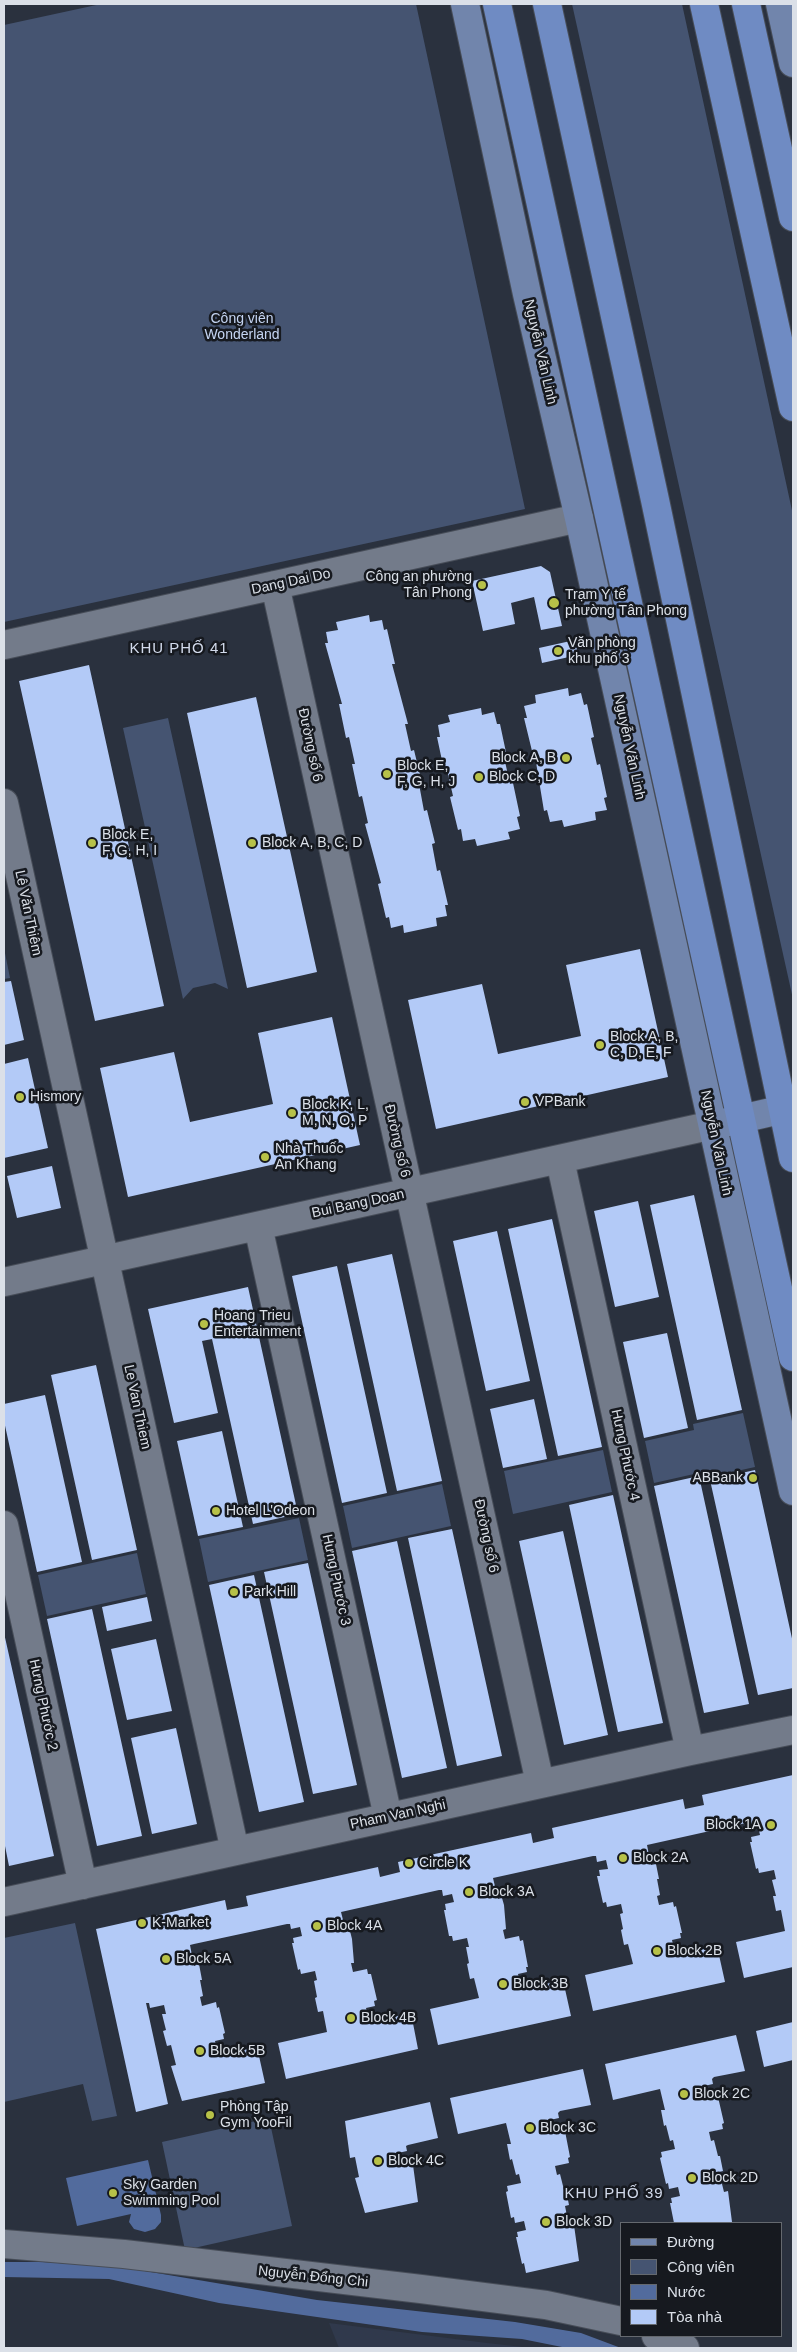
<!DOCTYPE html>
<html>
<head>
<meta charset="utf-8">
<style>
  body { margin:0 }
  #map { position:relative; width:797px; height:2352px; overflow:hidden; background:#2a313e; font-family:Helvetica,sans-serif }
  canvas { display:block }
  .frame { position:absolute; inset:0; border:5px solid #dbe0e8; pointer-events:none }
  .legend { position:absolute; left:620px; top:2222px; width:162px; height:115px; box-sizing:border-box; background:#16191f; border:1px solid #65696f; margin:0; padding:6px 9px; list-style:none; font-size:15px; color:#dbe0e8 }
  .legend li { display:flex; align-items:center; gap:10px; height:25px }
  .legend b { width:25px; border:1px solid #65696f }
</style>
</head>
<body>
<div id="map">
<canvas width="797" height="2352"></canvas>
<div class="frame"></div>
<ul class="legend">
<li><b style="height:6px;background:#7185ac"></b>Đường</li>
<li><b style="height:14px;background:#455471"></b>Công viên</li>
<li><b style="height:14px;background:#526b9d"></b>Nước</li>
<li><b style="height:14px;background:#b3caf7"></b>Tòa nhà</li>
</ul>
</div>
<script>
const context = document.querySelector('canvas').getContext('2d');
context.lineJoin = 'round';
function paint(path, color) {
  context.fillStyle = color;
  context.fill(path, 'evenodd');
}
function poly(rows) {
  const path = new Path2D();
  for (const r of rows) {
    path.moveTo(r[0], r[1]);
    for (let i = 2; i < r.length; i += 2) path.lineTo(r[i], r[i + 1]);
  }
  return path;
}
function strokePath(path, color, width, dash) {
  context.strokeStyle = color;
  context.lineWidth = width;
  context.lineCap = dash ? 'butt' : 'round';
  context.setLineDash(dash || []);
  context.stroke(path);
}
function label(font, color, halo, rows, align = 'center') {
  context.font = font + ' Helvetica,sans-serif';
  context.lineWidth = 5;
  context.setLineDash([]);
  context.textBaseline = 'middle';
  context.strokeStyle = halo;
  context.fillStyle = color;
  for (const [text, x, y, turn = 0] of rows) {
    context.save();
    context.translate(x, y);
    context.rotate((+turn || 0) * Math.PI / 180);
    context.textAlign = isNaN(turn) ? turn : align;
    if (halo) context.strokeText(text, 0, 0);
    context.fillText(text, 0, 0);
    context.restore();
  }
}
const built = poly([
  [329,2323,487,2343,532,2348,339,2348]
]);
const green = poly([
  [101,4,416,4,525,509,4,622,4,25],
  [572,4,682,4,793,515,793,999],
  [168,718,228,989,215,983,193,988,183,999,123,728],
  [4,948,10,978,4,979],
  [743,1413,755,1467,705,1478,703,1472,654,1483,645,1441,694,1430,693,1424],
  [603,1450,612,1492,513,1514,504,1471],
  [442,1484,451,1526,352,1548,343,1506],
  [299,1518,308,1560,208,1582,199,1539],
  [137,1553,146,1594,47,1616,38,1575],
  [75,1923,117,2116,92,2121,83,2084,4,2102,4,1938],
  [269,2118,292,2226,185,2250,162,2142]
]);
const water = poly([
  [148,2160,161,2215,161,2222,155,2229,145,2232,134,2229,129,2222,131,2214,77,2226,66,2178],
  [4,2262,43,2262,121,2267,317,2300,515,2322,581,2333,621,2348,567,2348,522,2339,422,2332,219,2303,109,2279,4,2277]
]);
const building = poly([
  [541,566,550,572,562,626,541,630,534,597,511,603,515,624,483,631,472,581],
  [369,615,370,622,382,620,384,630,387,629,395,664,392,664,408,724,405,724,411,751,414,750,422,783,419,784,424,811,427,810,435,843,432,844,437,871,440,870,448,905,445,905,447,916,436,918,437,926,404,933,403,925,391,928,389,917,386,918,378,884,381,883,365,824,368,823,362,796,359,797,352,764,355,764,349,737,346,738,339,704,342,704,325,643,328,643,326,632,338,630,336,622],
  [575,640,578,655,542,663,539,648],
  [89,665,164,1006,95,1021,19,681],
  [568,688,569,696,581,693,584,705,587,704,594,737,591,738,597,765,600,764,607,797,604,798,607,810,595,812,596,820,564,827,562,820,550,822,547,810,544,811,534,750,532,751,524,718,527,718,524,706,536,703,535,695],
  [256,697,317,972,247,988,187,713],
  [481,708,482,715,494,712,497,724,500,724,507,757,504,757,510,784,513,783,520,816,517,817,520,829,508,832,510,839,477,846,475,839,463,841,461,829,458,830,450,797,453,796,447,770,444,770,437,737,440,737,438,725,450,722,448,715],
  [640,949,668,1077,436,1129,408,1000,482,984,498,1054,581,1036,566,965],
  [11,981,24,1040,4,1045,4,982],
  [332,1017,360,1145,128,1197,100,1068,174,1052,190,1122,273,1104,258,1033],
  [28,1058,48,1148,4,1158,4,1064],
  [52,1166,61,1208,17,1218,7,1176],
  [694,1195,742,1410,697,1420,650,1205],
  [638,1201,659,1297,615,1307,594,1211],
  [552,1219,602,1447,558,1456,508,1229],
  [497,1231,530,1381,486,1391,453,1241],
  [392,1254,442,1481,397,1491,347,1264],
  [337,1266,387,1493,342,1503,292,1276],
  [248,1287,298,1514,253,1524,212,1339,202,1341,218,1413,174,1423,148,1309],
  [667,1333,688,1428,644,1438,623,1342],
  [96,1365,137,1550,92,1560,51,1375],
  [45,1395,82,1562,37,1572,4,1421,4,1404],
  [534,1399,547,1459,503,1468,490,1409],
  [222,1431,243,1527,198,1536,177,1441],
  [755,1470,793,1643,793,1688,758,1695,710,1480],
  [699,1476,749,1704,704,1713,654,1486],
  [613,1495,663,1723,618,1732,569,1505],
  [452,1529,502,1756,457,1766,408,1538],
  [563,1531,608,1735,564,1745,519,1541],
  [397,1541,447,1768,402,1778,352,1551],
  [308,1563,357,1785,313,1794,264,1572],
  [254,1575,304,1802,259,1812,209,1585],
  [147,1597,152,1621,107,1631,102,1607],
  [92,1609,142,1836,97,1846,47,1619],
  [4,1633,54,1856,9,1866,4,1841],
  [156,1639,172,1711,127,1720,111,1649],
  [176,1728,197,1824,152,1834,131,1738],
  [793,1775,793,1967,744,1978,736,1942,785,1931,781,1910,776,1911,773,1896,776,1896,772,1880,776,1879,774,1870,759,1873,758,1868,756,1869,750,1842,752,1842,751,1837,760,1835,758,1826,749,1828,748,1823,746,1823,647,1845,651,1865,656,1864,659,1879,657,1879,660,1895,657,1896,659,1905,673,1902,674,1907,676,1906,682,1933,680,1933,681,1938,672,1940,674,1949,683,1947,684,1952,687,1953,717,1946,725,1982,688,1990,593,2011,585,1975,633,1964,628,1944,624,1945,621,1930,623,1929,620,1914,623,1913,621,1904,607,1907,606,1902,603,1903,597,1876,600,1876,599,1870,608,1869,606,1860,597,1862,596,1856,593,1856,493,1878,498,1899,502,1898,504,1905,506,1929,503,1930,505,1939,519,1936,520,1941,523,1940,528,1967,526,1967,527,1972,518,1974,520,1983,529,1981,530,1986,533,1987,563,1980,571,2016,438,2045,430,2009,479,1998,474,1978,470,1979,467,1964,469,1963,466,1947,469,1947,467,1938,453,1941,452,1936,449,1936,444,1910,446,1910,445,1904,454,1902,452,1894,443,1896,442,1890,439,1890,341,1912,346,1932,350,1931,352,1939,354,1963,351,1963,353,1972,367,1969,368,1974,371,1974,377,2000,374,2001,375,2006,366,2008,368,2016,377,2015,378,2020,381,2020,411,2013,418,2049,286,2079,278,2043,327,2032,323,2011,318,2012,315,1998,317,1997,314,1981,317,1980,315,1971,301,1974,300,1969,298,1970,292,1943,294,1943,293,1938,302,1936,300,1927,291,1929,290,1924,287,1924,194,1944,190,1945,194,1966,199,1964,202,1980,200,1980,203,1996,200,1997,202,2006,216,2002,217,2008,219,2007,225,2033,223,2034,224,2039,215,2041,217,2050,226,2048,227,2053,230,2053,257,2047,265,2083,182,2101,171,2066,176,2065,171,2045,167,2046,163,2031,166,2030,162,2014,166,2014,164,2005,150,2008,149,2003,146,2003,168,2104,136,2112,96,1929,225,1900,227,1910,248,1906,246,1896,378,1867,380,1877,400,1872,398,1862,531,1833,533,1843,554,1838,552,1828,683,1799,685,1809,704,1805,702,1795],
  [793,2022,793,2060,764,2067,756,2031],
  [736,2035,745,2071,714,2077,712,2079,713,2084,704,2086,706,2094,715,2093,716,2098,718,2097,724,2123,722,2124,723,2129,709,2132,711,2141,714,2140,718,2156,720,2156,723,2171,719,2172,724,2192,728,2191,732,2222,674,2223,670,2203,672,2203,671,2198,680,2196,678,2187,669,2189,668,2183,666,2184,660,2158,662,2157,661,2152,675,2149,673,2140,670,2141,666,2125,664,2126,661,2110,665,2110,660,2089,613,2100,605,2064],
  [583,2069,591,2105,560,2111,558,2113,559,2118,550,2120,552,2128,561,2127,562,2132,565,2131,570,2157,568,2158,569,2163,555,2166,557,2175,560,2174,564,2190,566,2190,569,2205,565,2206,569,2226,574,2225,579,2261,526,2273,524,2263,522,2264,516,2237,518,2237,517,2232,526,2230,524,2221,515,2223,514,2217,511,2218,506,2192,508,2191,507,2186,521,2183,519,2174,516,2175,512,2159,510,2160,507,2144,511,2144,506,2123,458,2134,450,2098],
  [430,2102,438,2138,408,2145,406,2146,407,2151,398,2153,400,2162,409,2160,410,2165,413,2165,418,2202,365,2213,355,2178,359,2177,355,2157,350,2158,345,2121]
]);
const minor = poly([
  [275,585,540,1783],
  [4,645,579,518],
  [4,803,235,1851],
  [560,1160,690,1751],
  [258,1226,388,1817],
  [4,1282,713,1125],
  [4,1525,83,1885],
  [4,1902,690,1751,793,1730],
  [4,2244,124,2254,421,2289,546,2305,621,2321],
  [656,2336,685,2348]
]);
const major = poly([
  [465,4,527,294,579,518,793,1491],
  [780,4,793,63],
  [719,1124,793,1107]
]);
const highway = poly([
  [497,4,793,1357],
  [547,4,655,500,793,1158],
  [704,4,793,407],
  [746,4,793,217]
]);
const markers = [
  [482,585,5,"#b7c148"],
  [554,603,6,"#b7c148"],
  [558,651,5,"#b7c148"],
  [566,758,5,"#b7c148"],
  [387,774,5,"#b7c148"],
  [479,777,5,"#b7c148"],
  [92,843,5,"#b7c148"],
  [252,843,5,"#b7c148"],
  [600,1045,5,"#b7c148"],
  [20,1097,5,"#b7c148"],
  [525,1102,5,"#b7c148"],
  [292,1113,5,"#b7c148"],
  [265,1157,5,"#b7c148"],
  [204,1324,5,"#b7c148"],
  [753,1478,5,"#b7c148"],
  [216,1511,5,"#b7c148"],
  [234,1592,5,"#b7c148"],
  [771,1825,5,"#b7c148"],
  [623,1858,5,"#b7c148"],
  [409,1863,5,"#b7c148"],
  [469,1892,5,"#b7c148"],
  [142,1923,5,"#b7c148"],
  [317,1926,5,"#b7c148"],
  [657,1951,5,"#b7c148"],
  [166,1959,5,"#b7c148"],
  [503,1984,5,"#b7c148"],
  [351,2018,5,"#b7c148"],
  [200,2051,5,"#b7c148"],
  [684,2094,5,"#b7c148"],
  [210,2115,5,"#b7c148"],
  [530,2128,5,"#b7c148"],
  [378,2161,5,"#b7c148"],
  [692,2178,5,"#b7c148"],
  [113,2193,5,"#b7c148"],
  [546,2222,5,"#b7c148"]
];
const parkNames = [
  ["Công viên",242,319],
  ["Wonderland",242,335]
];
const streetNames = [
  ["Nguyễn Văn Linh",540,352,77],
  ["Dang Dai Do",291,582,-12],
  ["Đường số 6",310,745,78],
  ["Nguyễn Văn Linh",629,747,78],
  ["Lê Văn Thiêm",28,913,78],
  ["Đường số 6",397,1141,77],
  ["Nguyễn Văn Linh",716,1143,78],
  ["Bui Bang Doan",358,1204,-12],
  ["Le Van Thiem",137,1407,78],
  ["Hưng Phước 4",625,1455,78],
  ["Đường số 6",486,1536,78],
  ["Hưng Phước 3",336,1580,78],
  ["Hưng Phước 2",43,1705,78],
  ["Pham Van Nghi",398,1815,-12],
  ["Nguyễn Đổng Chi",313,2277,6]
];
const poiNames = [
  ["Công an phường",472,577,"right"],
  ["Tân Phong",472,593,"right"],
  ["Trạm Y tế",565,595],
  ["phường Tân Phong",565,611],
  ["Văn phòng",568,643],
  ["khu phố 3",568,659],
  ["Block A, B",556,758,"right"],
  ["Block E,",397,766],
  ["F, G, H, J",397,782],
  ["Block C, D",489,777],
  ["Block E,",102,835],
  ["F, G, H, I",102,851],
  ["Block A, B, C, D",262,843],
  ["Block A, B,",610,1037],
  ["C, D, E, F",610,1053],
  ["Hismory",30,1097],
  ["VPBank",535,1102],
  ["Block K, L,",302,1105],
  ["M, N, O, P",302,1121],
  ["Nhà Thuốc",275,1149],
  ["An Khang",275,1165],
  ["Hoang Trieu",214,1316],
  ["Entertainment",214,1332],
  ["ABBank",743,1478,"right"],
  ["Hotel L'Odeon",226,1511],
  ["Park Hill",244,1592],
  ["Block 1A",761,1825,"right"],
  ["Block 2A",633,1858],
  ["Circle K",419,1863],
  ["Block 3A",479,1892],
  ["K-Market",152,1923],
  ["Block 4A",327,1926],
  ["Block 2B",667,1951],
  ["Block 5A",176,1959],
  ["Block 3B",513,1984],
  ["Block 4B",361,2018],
  ["Block 5B",210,2051],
  ["Block 2C",694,2094],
  ["Phòng Tập",220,2107],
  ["Gym YooFil",220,2123],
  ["Block 3C",540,2128],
  ["Block 4C",388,2161],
  ["Block 2D",702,2178],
  ["Sky Garden",123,2185],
  ["Swimming Pool",123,2201],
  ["Block 3D",556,2222]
];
const neighbourhoodNames = [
  ["KHU PHỐ 41",179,649],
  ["KHU PHỐ 39",614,2194]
];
paint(built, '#30394c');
paint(green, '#455471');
paint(water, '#526b9d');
paint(building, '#b3caf7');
strokePath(minor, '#474d58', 30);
strokePath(major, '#474d58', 30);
strokePath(highway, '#474d58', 30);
strokePath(minor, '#737b8a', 28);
strokePath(major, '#7185ac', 28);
strokePath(highway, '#6f8bc3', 28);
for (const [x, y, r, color] of markers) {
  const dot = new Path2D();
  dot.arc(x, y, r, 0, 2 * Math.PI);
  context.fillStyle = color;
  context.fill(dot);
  strokePath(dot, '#16191f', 2);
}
label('14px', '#c4d4f2', '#16191f', parkNames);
label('14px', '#dbe0e8', '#16191f', streetNames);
label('14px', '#dbe0e8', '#16191f', poiNames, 'left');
context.letterSpacing = '1px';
label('15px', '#d2daeb', '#16191f', neighbourhoodNames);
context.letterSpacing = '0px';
</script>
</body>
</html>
